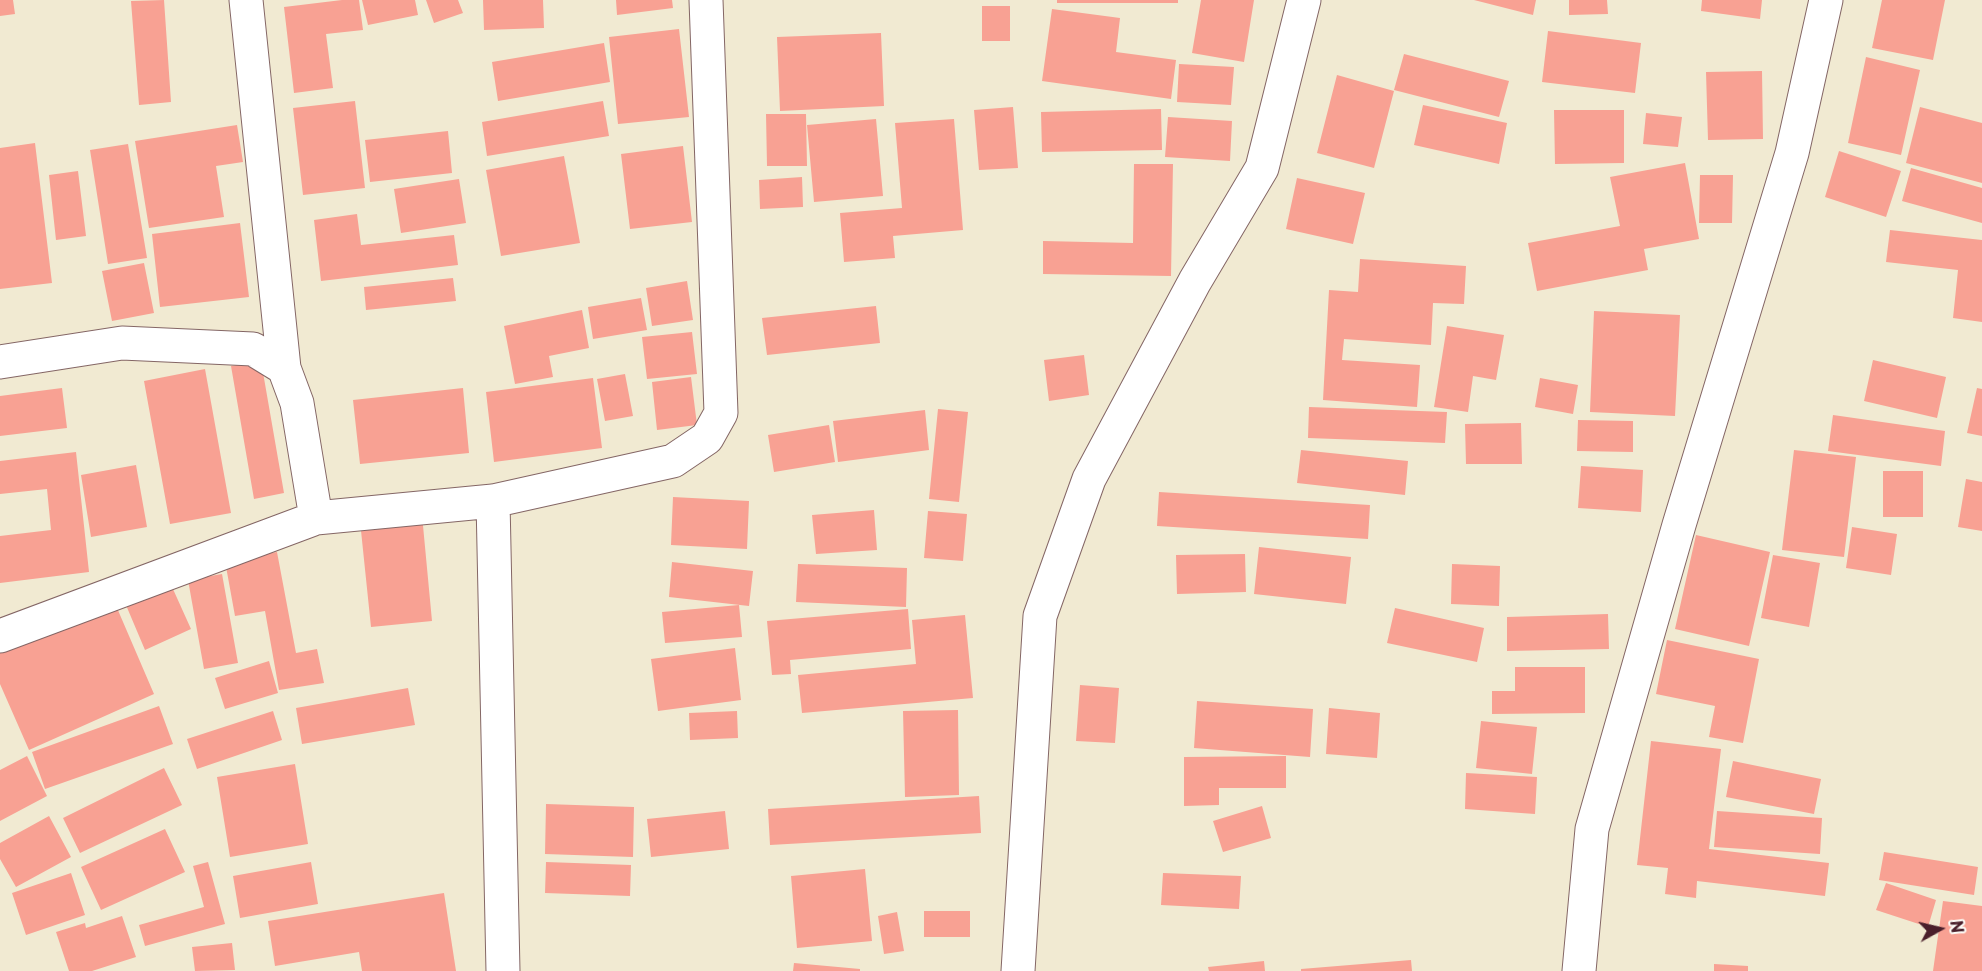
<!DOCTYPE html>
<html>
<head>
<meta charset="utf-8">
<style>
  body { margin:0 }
  #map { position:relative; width:1982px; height:971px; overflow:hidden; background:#f1ead2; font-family:"Playpen Sans",sans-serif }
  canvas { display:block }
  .north { position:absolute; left:1910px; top:899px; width:60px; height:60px; -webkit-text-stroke:4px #fdfcf7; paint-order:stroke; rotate:82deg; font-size:16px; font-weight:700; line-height:24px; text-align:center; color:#4a1f2b }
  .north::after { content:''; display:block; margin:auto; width:21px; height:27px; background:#4a1f2b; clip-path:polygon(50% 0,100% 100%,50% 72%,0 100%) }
</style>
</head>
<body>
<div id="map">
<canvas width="1982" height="971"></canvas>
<div class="north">N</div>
</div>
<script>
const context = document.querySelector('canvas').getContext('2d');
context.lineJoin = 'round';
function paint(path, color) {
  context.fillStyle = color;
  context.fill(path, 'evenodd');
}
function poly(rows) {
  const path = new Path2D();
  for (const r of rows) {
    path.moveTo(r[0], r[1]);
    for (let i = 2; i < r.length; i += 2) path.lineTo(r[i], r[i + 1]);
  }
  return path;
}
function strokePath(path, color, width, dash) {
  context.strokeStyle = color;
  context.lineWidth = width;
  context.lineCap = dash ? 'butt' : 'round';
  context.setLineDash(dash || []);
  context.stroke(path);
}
const building = poly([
  [0,0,13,0,15,14,0,16],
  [164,0,171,102,139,105,131,1],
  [342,0,359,0,363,30,326,34,333,88,294,93,284,7],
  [362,0,415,0,418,15,368,25],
  [426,0,458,0,463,13,434,23],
  [483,0,543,0,544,28,484,30],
  [616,0,672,0,673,8,617,15],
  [1057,0,1178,0,1178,3,1057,3],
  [1201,0,1254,0,1244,62,1192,53],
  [1474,0,1536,0,1533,15],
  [1569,0,1607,0,1608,14,1569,15],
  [1702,0,1762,0,1760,19,1701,11],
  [1882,0,1945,0,1933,60,1872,48],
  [982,6,1010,6,1010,41,982,41],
  [1052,9,1120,18,1116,52,1176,60,1171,99,1042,81],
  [679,29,689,117,618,124,609,37],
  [1548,31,1641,43,1635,93,1542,82],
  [881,33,884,106,780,111,777,37],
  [604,43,610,82,498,101,492,62],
  [1404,54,1509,81,1499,117,1394,90],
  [1866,57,1920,70,1901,155,1848,143],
  [1179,64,1234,67,1231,105,1177,102],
  [1762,71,1763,139,1708,140,1706,72],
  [1337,75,1394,91,1374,168,1317,153],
  [355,101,365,188,303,195,293,108],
  [603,101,609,136,487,156,482,122],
  [1423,105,1507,123,1499,164,1414,145],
  [1013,107,1018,168,979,170,974,110],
  [1920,107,1982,123,1982,183,1906,163],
  [1161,109,1162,150,1042,152,1041,112],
  [1554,110,1624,110,1624,163,1555,164],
  [1646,113,1682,117,1678,147,1643,144],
  [766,114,806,114,807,166,767,166],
  [1168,117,1232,121,1230,161,1165,157],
  [876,119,883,196,814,202,807,125],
  [954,119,963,230,893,236,895,258,844,262,840,213,902,208,895,123],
  [237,125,243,162,216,166,224,217,149,228,135,141],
  [448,131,452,173,370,182,365,140],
  [35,143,52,283,0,289,0,148],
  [128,144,147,258,108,264,90,150],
  [683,146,692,222,630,229,621,154],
  [1839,151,1901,171,1886,217,1825,197],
  [564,156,580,243,501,256,486,170],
  [1685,163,1699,239,1644,249,1648,270,1537,291,1528,243,1620,226,1610,177],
  [1134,164,1173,164,1171,276,1043,274,1043,241,1133,243],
  [1911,168,1982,188,1982,223,1902,201],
  [78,171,86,236,56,240,49,175],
  [1700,175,1733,175,1732,223,1699,223],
  [802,177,803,207,760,209,759,180],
  [1297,178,1365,193,1353,244,1286,229],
  [459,179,466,223,401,233,394,189],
  [357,214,361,245,454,235,458,265,321,281,314,220],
  [240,223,249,297,160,307,152,234],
  [1890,230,1982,240,1982,322,1953,318,1958,270,1886,262],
  [1360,259,1466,266,1464,304,1433,303,1431,345,1344,339,1342,360,1420,365,1417,407,1323,400,1329,290,1358,292],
  [144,263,154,313,112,321,102,271],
  [453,278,456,301,366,310,364,287],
  [687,281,693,320,652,326,646,288],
  [641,298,647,330,593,339,588,307],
  [876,306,880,343,767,355,762,318],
  [582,310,589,348,549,356,553,377,515,384,504,326],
  [1594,311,1680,315,1675,416,1590,412],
  [1447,326,1504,335,1496,380,1473,376,1468,412,1434,407],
  [692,332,697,374,647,379,642,337],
  [1084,355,1089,395,1049,401,1044,360],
  [1873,360,1946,377,1937,418,1864,401],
  [261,361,284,493,254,499,231,366],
  [205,369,231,513,170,524,144,381],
  [625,374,633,416,605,421,597,379],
  [691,377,697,425,657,430,652,382],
  [593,378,602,448,494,462,486,392],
  [1540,378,1578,385,1573,414,1535,407],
  [62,388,67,428,0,436,0,396],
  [463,388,469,453,360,464,353,400],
  [1977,388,1982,389,1982,436,1967,433],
  [1309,407,1447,412,1445,443,1308,438],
  [938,409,968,412,959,502,929,499],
  [925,410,929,450,838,462,833,421],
  [1833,415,1945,431,1941,466,1828,451],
  [1578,420,1633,421,1633,452,1577,451],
  [1521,423,1522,464,1466,464,1465,424],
  [829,425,835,462,774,472,768,435],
  [1301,450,1408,461,1405,495,1297,483],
  [1794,450,1856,457,1844,557,1782,550],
  [76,452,89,572,0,583,0,536,51,530,47,489,0,494,0,461],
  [136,465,147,527,91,537,81,475],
  [1581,466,1643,470,1641,512,1578,508],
  [1883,471,1923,471,1923,517,1883,517],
  [1966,479,1982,482,1982,531,1958,527],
  [1159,492,1370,505,1368,539,1157,526],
  [673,497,749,501,747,549,671,545],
  [874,510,877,550,816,554,812,515],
  [928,511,967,514,963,561,924,558],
  [422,515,432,621,371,627,360,521],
  [1852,527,1897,534,1891,575,1846,568],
  [1696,535,1770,552,1749,646,1675,629],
  [1259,547,1351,557,1346,604,1254,594],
  [277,552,296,653,317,649,324,683,279,690,265,611,235,616,225,561],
  [1245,554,1246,592,1177,594,1176,555],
  [1773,555,1820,563,1809,627,1761,618],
  [672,562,753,571,749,606,669,597],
  [798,564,907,568,906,607,796,602],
  [1452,564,1500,566,1499,606,1451,604],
  [222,574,238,663,204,669,188,580],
  [168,578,191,629,145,650,123,598],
  [114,601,154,694,29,750,0,684,0,652],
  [739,605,742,637,665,643,662,612],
  [1395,608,1484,628,1477,662,1387,643],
  [908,609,911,649,790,660,791,674,772,675,767,621],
  [1608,614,1609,649,1507,651,1507,617],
  [965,615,973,698,802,713,798,675,916,664,912,620],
  [1667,640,1759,659,1743,743,1709,737,1715,706,1656,694],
  [735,648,741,700,658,711,651,659],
  [269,661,278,693,225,709,215,678],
  [1515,667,1585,667,1585,713,1492,714,1492,691,1515,691],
  [1080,685,1119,688,1115,743,1076,741],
  [408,688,415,725,302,744,296,708],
  [1197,701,1313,709,1310,757,1194,748],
  [159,706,173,744,45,789,32,752],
  [1329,708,1380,713,1377,758,1326,754],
  [958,710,959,795,905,797,903,711],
  [273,711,282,740,197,769,187,739],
  [737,711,738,738,690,740,689,713],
  [1481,721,1537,727,1532,774,1476,768],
  [1651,741,1721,749,1709,849,1829,863,1825,896,1697,881,1696,898,1665,894,1668,868,1637,865],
  [27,756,47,796,0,821,0,770],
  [1286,756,1286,788,1219,788,1219,805,1184,806,1184,757],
  [1733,761,1821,779,1814,814,1726,797],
  [295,764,308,844,230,857,217,777],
  [164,768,182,805,80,853,63,818],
  [1466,773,1537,777,1535,814,1465,809],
  [979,796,981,833,770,845,768,809],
  [546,804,634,807,633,857,545,854],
  [1262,806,1271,838,1223,852,1213,821],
  [725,811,729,849,651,857,647,819],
  [1717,811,1822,818,1820,854,1714,847],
  [49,816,71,857,16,887,0,859,0,843],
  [165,829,185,872,101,910,81,867],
  [1884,852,1978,867,1974,895,1879,880],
  [208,862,225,924,145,946,139,925,204,907,193,866],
  [311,862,318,904,240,918,233,876],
  [546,862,631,865,630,896,545,893],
  [865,869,872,941,797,948,791,876],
  [71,873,85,915,26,935,12,893],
  [1163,873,1241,876,1239,909,1161,905],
  [1886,883,1936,900,1928,927,1876,910],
  [444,893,456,971,362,971,359,952,275,966,268,921],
  [1943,901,1982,906,1982,971,1933,971],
  [924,911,970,911,970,937,924,937],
  [897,912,904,951,884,954,878,916],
  [122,916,136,957,92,971,69,971,56,932,85,923,86,928],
  [232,943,235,970,195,971,192,947],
  [1411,960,1412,971,1301,971,1301,969],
  [1264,961,1265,971,1209,971,1208,967],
  [794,963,860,969,860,971,793,971],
  [1714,964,1748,966,1748,971,1714,971]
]);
const minor = poly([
  [246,0,284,368],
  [0,362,122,343,253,349,284,368,297,403,316,518],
  [493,501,503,971],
  [0,636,316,518,493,501,673,461,707,438,721,413,706,0],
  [1018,971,1040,616,1089,479,1195,281,1262,168,1304,0],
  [1579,971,1592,829,1679,525,1792,153,1826,0]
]);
paint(building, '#f8a193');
strokePath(minor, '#846665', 35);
strokePath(minor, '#fff', 33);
</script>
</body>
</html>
